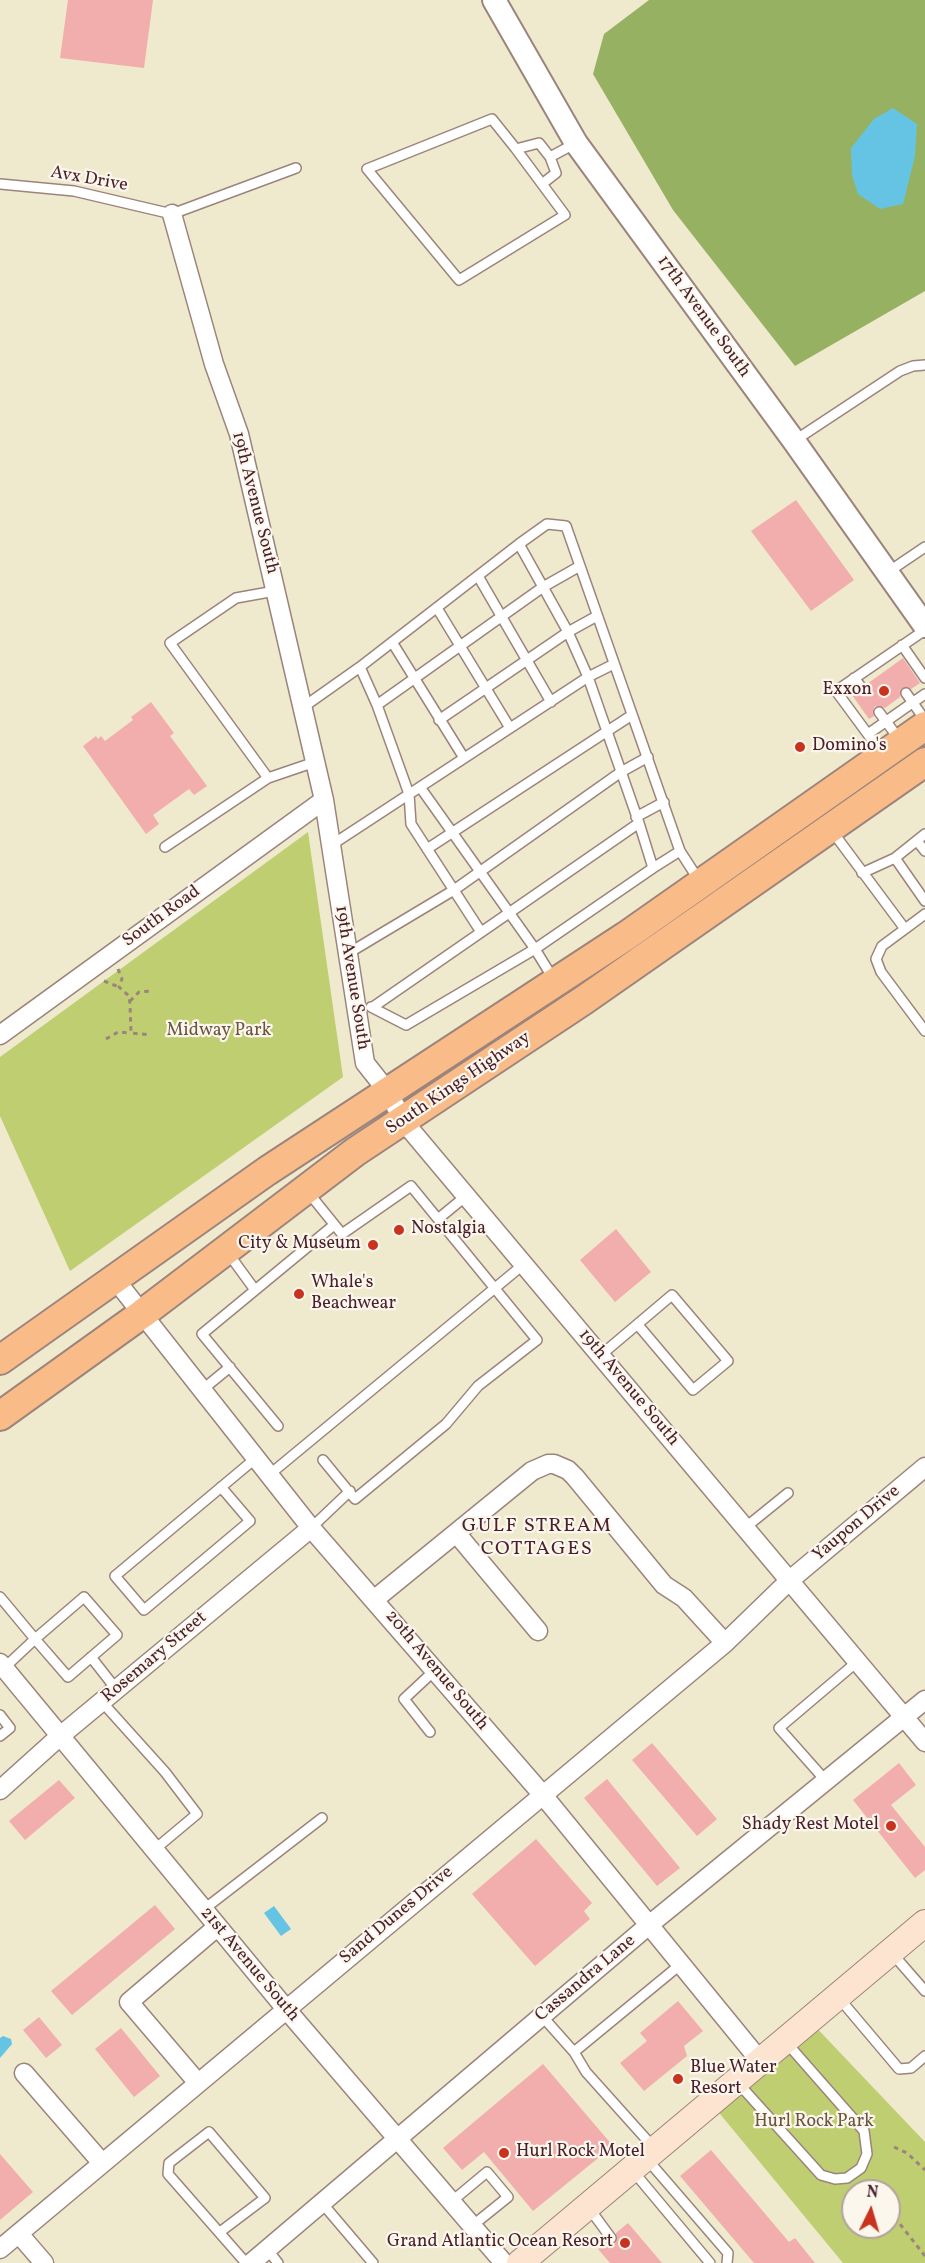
<!DOCTYPE html>
<html>
<head>
<meta charset="utf-8">
<style>
  body { margin:0 }
  #map { position:relative; width:925px; height:2263px; overflow:hidden; background:#efe9ce; font-family:Vollkorn,serif }
  canvas { display:block }
  .north { position:absolute; left:841px; top:2179px; width:60px; height:60px; box-sizing:border-box; background:#fbf7ec; border:2px solid #b4a19f; border-radius:50%; rotate:5deg; font-size:16px; font-weight:700; line-height:24px; text-align:center; color:#4a1f2b }
  .north::after { content:''; display:block; margin:auto; width:21px; height:27px; background:#c8321e; clip-path:polygon(50% 0,100% 100%,50% 72%,0 100%) }
</style>
</head>
<body>
<div id="map">
<canvas width="925" height="2263"></canvas>
<div class="north">N</div>
</div>
<script>
const context = document.querySelector('canvas').getContext('2d');
context.lineJoin = 'round';
function paint(path, color) {
  context.fillStyle = color;
  context.fill(path, 'evenodd');
}
function poly(rows) {
  const path = new Path2D();
  for (const r of rows) {
    path.moveTo(r[0], r[1]);
    for (let i = 2; i < r.length; i += 2) path.lineTo(r[i], r[i + 1]);
  }
  return path;
}
function strokePath(path, color, width, dash) {
  context.strokeStyle = color;
  context.lineWidth = width;
  context.lineCap = dash ? 'butt' : 'round';
  context.setLineDash(dash || []);
  context.stroke(path);
}
function label(font, color, halo, rows, align = 'center') {
  context.font = font + ' Vollkorn,serif';
  context.lineWidth = 4.5;
  context.setLineDash([]);
  context.textBaseline = 'middle';
  context.strokeStyle = halo;
  context.fillStyle = color;
  for (const [text, x, y, turn = 0] of rows) {
    context.save();
    context.translate(x, y);
    context.rotate((+turn || 0) * Math.PI / 180);
    context.textAlign = isNaN(turn) ? turn : align;
    if (halo) context.strokeText(text, 0, 0);
    context.fillText(text, 0, 0);
    context.restore();
  }
}
const green = poly([
  [308,832,343,1077,70,1271,0,1116,0,1057],
  [809,2020,925,2142,925,2263,843,2263,711,2103],
  [853,2191,889,2191,889,2227,853,2227]
]);
const forest = poly([
  [649,0,925,0,925,291,795,366,673,210,593,74,604,34]
]);
const water = poly([
  [893,108,917,124,915,156,903,204,880,209,858,194,852,175,851,148,874,119],
  [274,1906,291,1929,281,1936,264,1913],
  [3,2036,11,2039,12,2044,0,2058,0,2038]
]);
const building = poly([
  [68,0,153,0,144,68,60,58],
  [796,500,854,580,811,611,751,531],
  [903,658,920,683,911,689,902,688,900,697,885,708,875,706,873,710,874,716,869,719,852,695,856,692,866,694,867,684],
  [151,702,174,733,170,736,207,786,194,795,189,789,153,815,159,824,146,834,83,746,96,736,98,739,101,736,105,741,133,720,131,717],
  [616,1229,651,1272,615,1302,580,1260],
  [652,1743,717,1819,697,1836,632,1760],
  [899,1763,916,1785,891,1805,925,1847,925,1870,915,1878,853,1800],
  [607,1779,680,1868,657,1886,584,1798],
  [59,1780,75,1798,25,1840,9,1821],
  [536,1839,592,1903,584,1911,590,1919,535,1966,472,1894],
  [155,1905,175,1929,72,2015,51,1991],
  [678,2001,703,2031,684,2046,687,2056,644,2091,620,2063,647,2041,640,2033],
  [39,2017,62,2045,46,2058,23,2030],
  [121,2028,160,2076,134,2097,95,2049],
  [543,2064,613,2146,533,2211,484,2152,462,2170,443,2148],
  [711,2150,789,2242,795,2238,815,2263,754,2263,680,2176],
  [0,2154,33,2192,0,2220],
  [628,2223,662,2263,610,2263,598,2249,606,2242,615,2243,616,2233]
]);
const path = poly([
  [118,969,122,979,119,987,129,996,130,1004,131,1033,151,1035],
  [104,981,119,987],
  [130,1001,139,992,151,991],
  [106,1039,118,1032,131,1033],
  [894,2147,907,2153,925,2170],
  [874,2190,874,2191],
  [889,2210,925,2256]
]);
const service = poly([
  [516,149,565,215,459,280,367,169,492,119,516,149,539,143,550,157,576,143],
  [0,184,74,191,172,214,296,168],
  [542,184,556,173,550,157],
  [794,441,900,371,913,366,925,365],
  [519,544,547,524,566,526,680,851,653,868],
  [888,572,925,547],
  [478,576,551,702],
  [437,608,510,728],
  [392,642,464,758],
  [902,645,925,678],
  [854,678,862,688],
  [906,693,925,720],
  [377,705,409,794,411,824,481,932],
  [302,708,360,667],
  [879,712,899,739],
  [439,720,568,632,597,616],
  [868,734,925,694],
  [881,752,836,691,925,630],
  [268,778,170,643,236,598,275,591],
  [420,787,535,949,653,868,639,823],
  [636,817,664,802],
  [832,831,905,929,882,946,876,959,881,972,925,1031],
  [917,841,925,851],
  [330,846,588,677,614,664],
  [165,847,268,778,315,762],
  [427,849,632,715],
  [680,851,700,882],
  [895,858,925,901],
  [862,873,895,858,925,834],
  [905,929,925,914],
  [347,954,454,890,621,772,648,757],
  [371,1007,406,1025,535,949,554,980],
  [373,1007,639,823,588,677,568,632,543,587,519,544,360,667,377,705,543,587,580,566],
  [308,1192,342,1234,411,1186,537,1340,478,1386,446,1424,355,1499,323,1460],
  [438,1219,466,1196],
  [228,1253,255,1290],
  [601,1355,672,1295,728,1361,693,1390,638,1325],
  [202,1390,230,1367],
  [278,1426,202,1334,334,1225],
  [269,1475,524,1264],
  [221,1487,250,1521,144,1610,115,1576,256,1458],
  [746,1527,788,1493],
  [311,1528,350,1491],
  [0,1597,35,1639,68,1677,117,1635,84,1597,35,1639,2,1670],
  [91,1657,116,1689],
  [102,1702,165,1772,197,1814,154,1850],
  [0,1715,10,1728,0,1736],
  [430,1732,404,1699,434,1671],
  [826,1781,779,1728,858,1661],
  [203,1910,322,1818],
  [891,1952,925,1991],
  [839,1998,899,2069,911,2068,925,2056],
  [542,2016,574,2052,681,1964],
  [574,2052,586,2072,655,2149],
  [738,2083,821,2175,835,2179,847,2178,861,2168,867,2154,864,2131,785,2041],
  [646,2158,728,2253,727,2263],
  [633,2171,710,2263],
  [451,2202,487,2172,508,2197,472,2226],
  [322,2203,373,2263],
  [589,2208,611,2238],
  [220,2232,265,2198,209,2132,169,2163,168,2174,246,2263],
  [267,2249,278,2263]
]);
const minor = poly([
  [172,214,214,364,239,434,324,800,365,1063,388,1092,404,1122,925,1742],
  [0,1035,324,800],
  [114,1278,311,1528,542,1794,761,2062],
  [457,1534,538,1631],
  [375,1599,532,1471,548,1464,554,1464,568,1470,575,1477,664,1585,684,1598,725,1643],
  [0,1663,286,2009,504,2263],
  [0,1790,59,1737,311,1528],
  [24,2073,102,2163],
  [198,2083,129,2002,217,1927],
  [19,2234,44,2263],
  [0,2249,725,1643,790,1580,925,1467],
  [251,2263,649,1925,925,1700]
]);
const tertiary = poly([
  [494,0,576,143,794,441,925,626]
]);
const secondary = poly([
  [520,2263,925,1923]
]);
const primary = poly([
  [0,1360,267,1171,626,936,925,726],
  [0,1416,142,1314,355,1152,584,1000,925,762]
]);
const markers = [
  [884,691,6,"#c8321e"],
  [800,747,6,"#c8321e"],
  [399,1230,6,"#c8321e"],
  [373,1245,6,"#c8321e"],
  [299,1294,6,"#c8321e"],
  [891,1826,6,"#c8321e"],
  [678,2079,6,"#c8321e"],
  [504,2153,6,"#c8321e"],
  [625,2243,6,"#c8321e"]
];
const streetNames = [
  ["Avx Drive",89,180,10],
  ["17th Avenue South",703,317,54],
  ["19th Avenue South",254,503,76],
  ["South Road",162,917,-36],
  ["19th Avenue South",351,978,81],
  ["South Kings Highway",459,1084,-34],
  ["19th Avenue South",628,1388,50],
  ["Yaupon Drive",857,1524,-40],
  ["Rosemary Street",155,1658,-40],
  ["20th Avenue South",436,1671,50],
  ["Sand Dunes Drive",397,1916,-40],
  ["21st Avenue South",249,1965,50],
  ["Cassandra Lane",586,1979,-40]
];
const poiNames = [
  ["Exxon",872,691,"right"],
  ["Domino's",812,747],
  ["Nostalgia",411,1230],
  ["City & Museum",361,1245,"right"],
  ["Whale's",311,1284],
  ["Beachwear",311,1305],
  ["Shady Rest Motel",879,1826,"right"],
  ["Blue Water",690,2069],
  ["Resort",690,2090],
  ["Hurl Rock Motel",516,2153],
  ["Grand Atlantic Ocean Resort",613,2243,"right"]
];
const parkNames = [
  ["Midway Park",219,1032],
  ["Hurl Rock Park",814,2123]
];
const neighbourhoodNames = [
  ["GULF STREAM",537,1527],
  ["COTTAGES",537,1550]
];
paint(green, '#bece70');
paint(forest, '#96b162');
paint(water, '#65c4e3');
paint(building, '#f1aeac');
strokePath(service, '#9c847c', 12);
strokePath(minor, '#9c847c', 21);
strokePath(tertiary, '#9c847c', 26);
strokePath(secondary, '#9c847c', 28);
strokePath(primary, '#9c847c', 32);
strokePath(path, '#9c847c', 3, [4.5, 4.5]);
strokePath(service, '#fff', 9);
strokePath(minor, '#fff', 18);
strokePath(tertiary, '#fff', 22);
strokePath(secondary, '#fde4d0', 26);
strokePath(primary, '#f9bc89', 28);
for (const [x, y, r, color] of markers) {
  const dot = new Path2D();
  dot.arc(x, y, r, 0, 2 * Math.PI);
  context.fillStyle = color;
  context.fill(dot);
  strokePath(dot, '#fbf7ec', 2);
}
label('18px', '#4a1f2b', '#fbf7ec', streetNames);
label('18px', '#4a1f2b', '#fbf7ec', poiNames, 'left');
label('18px', '#6d5440', '#fbf7ec', parkNames);
context.letterSpacing = '1.5px';
label('20px', '#4a1f2b', '#fbf7ec', neighbourhoodNames);
context.letterSpacing = '0px';
</script>
</body>
</html>
